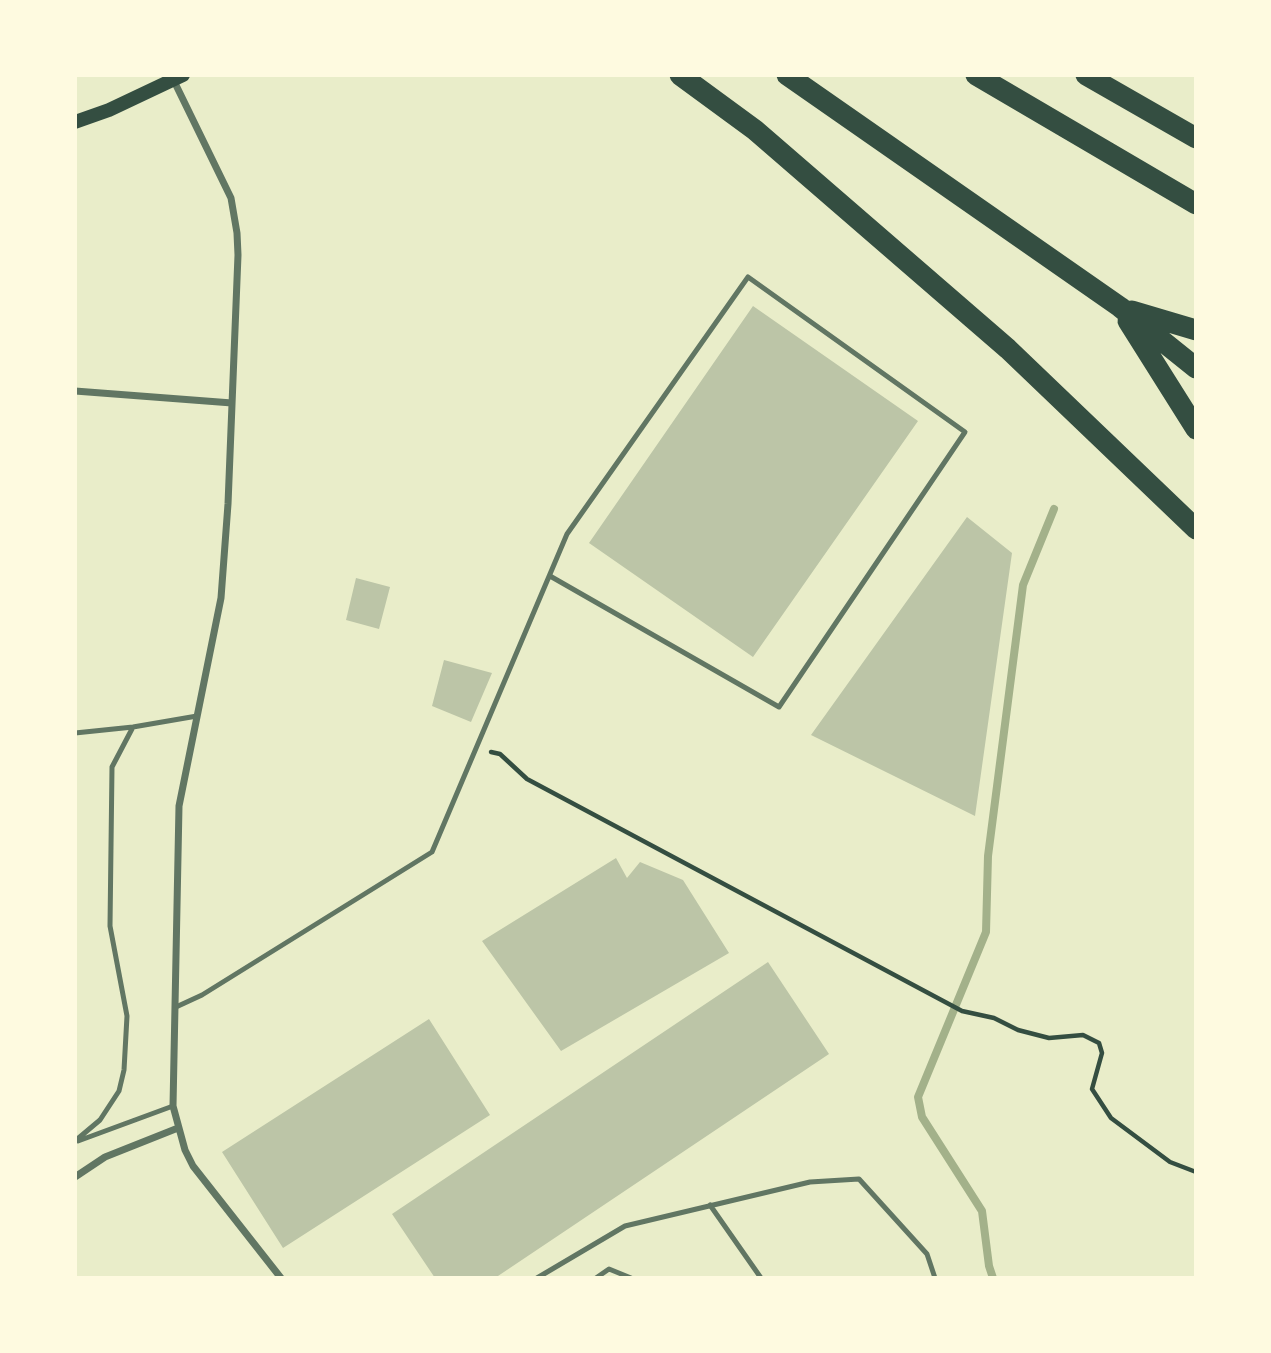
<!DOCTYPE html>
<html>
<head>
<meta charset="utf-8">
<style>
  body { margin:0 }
  #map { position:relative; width:1271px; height:1353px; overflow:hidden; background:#e9edc9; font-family:"Fira Sans Condensed",sans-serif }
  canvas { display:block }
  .frame { position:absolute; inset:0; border:77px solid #fefae0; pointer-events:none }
</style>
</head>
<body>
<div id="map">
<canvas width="1271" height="1353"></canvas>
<div class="frame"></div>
</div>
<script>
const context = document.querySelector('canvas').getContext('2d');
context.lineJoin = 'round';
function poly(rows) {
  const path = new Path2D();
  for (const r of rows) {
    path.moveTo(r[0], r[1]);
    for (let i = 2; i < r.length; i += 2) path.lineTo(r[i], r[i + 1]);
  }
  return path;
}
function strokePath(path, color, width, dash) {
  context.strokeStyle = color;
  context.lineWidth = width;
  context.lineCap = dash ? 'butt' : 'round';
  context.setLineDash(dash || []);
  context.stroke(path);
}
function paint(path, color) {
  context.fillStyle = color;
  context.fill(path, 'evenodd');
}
const stream = poly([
  [993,1278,989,1266,982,1211,922,1117,918,1097,986,932,988,856,1023,585,1054,509]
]);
const building = poly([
  [753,306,918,421,753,657,589,543],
  [967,517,1012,553,975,816,811,735],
  [356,578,390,587,379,629,346,620],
  [444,660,492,673,471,722,432,706],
  [616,858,627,878,640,862,683,880,729,953,561,1051,482,941],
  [768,962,829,1054,495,1278,435,1278,392,1214],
  [429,1019,490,1115,283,1248,222,1152]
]);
const path = poly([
  [491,752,500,754,527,779,962,1011,994,1018,1018,1030,1049,1038,1083,1035,1099,1043,1102,1053,1092,1089,1111,1118,1170,1162,1196,1172]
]);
const service = poly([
  [75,733,133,727,197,716],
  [176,1007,202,995,432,852,567,534,748,277,965,432,779,707,550,576],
  [75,1141,100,1120,119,1091,124,1070,127,1016,110,926,112,767,133,727],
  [78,1141,173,1106],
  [710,1205,761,1278],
  [537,1278,625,1226,810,1182,859,1179,927,1254,935,1278],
  [596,1278,609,1269,631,1278]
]);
const minor = poly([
  [174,81,231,198,237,233,238,255,228,504,221,598,179,806,173,1106,185,1150,193,1166,281,1278],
  [75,391,232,403],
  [75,1177,105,1157,178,1128]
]);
const secondary = poly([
  [75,122,109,110,183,75]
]);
const motorway = poly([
  [680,75,755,130,1008,349,1196,529],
  [787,75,1120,307,1196,368],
  [976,75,1196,204],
  [1086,75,1196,138],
  [1132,311,1196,330],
  [1128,321,1196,429]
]);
strokePath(stream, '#a3b18a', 8);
paint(building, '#bcc5a7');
strokePath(path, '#344e41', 4.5);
strokePath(service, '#617663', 5);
strokePath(minor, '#617663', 7);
strokePath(secondary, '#344e41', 14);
strokePath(motorway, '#344e41', 21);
</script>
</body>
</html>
